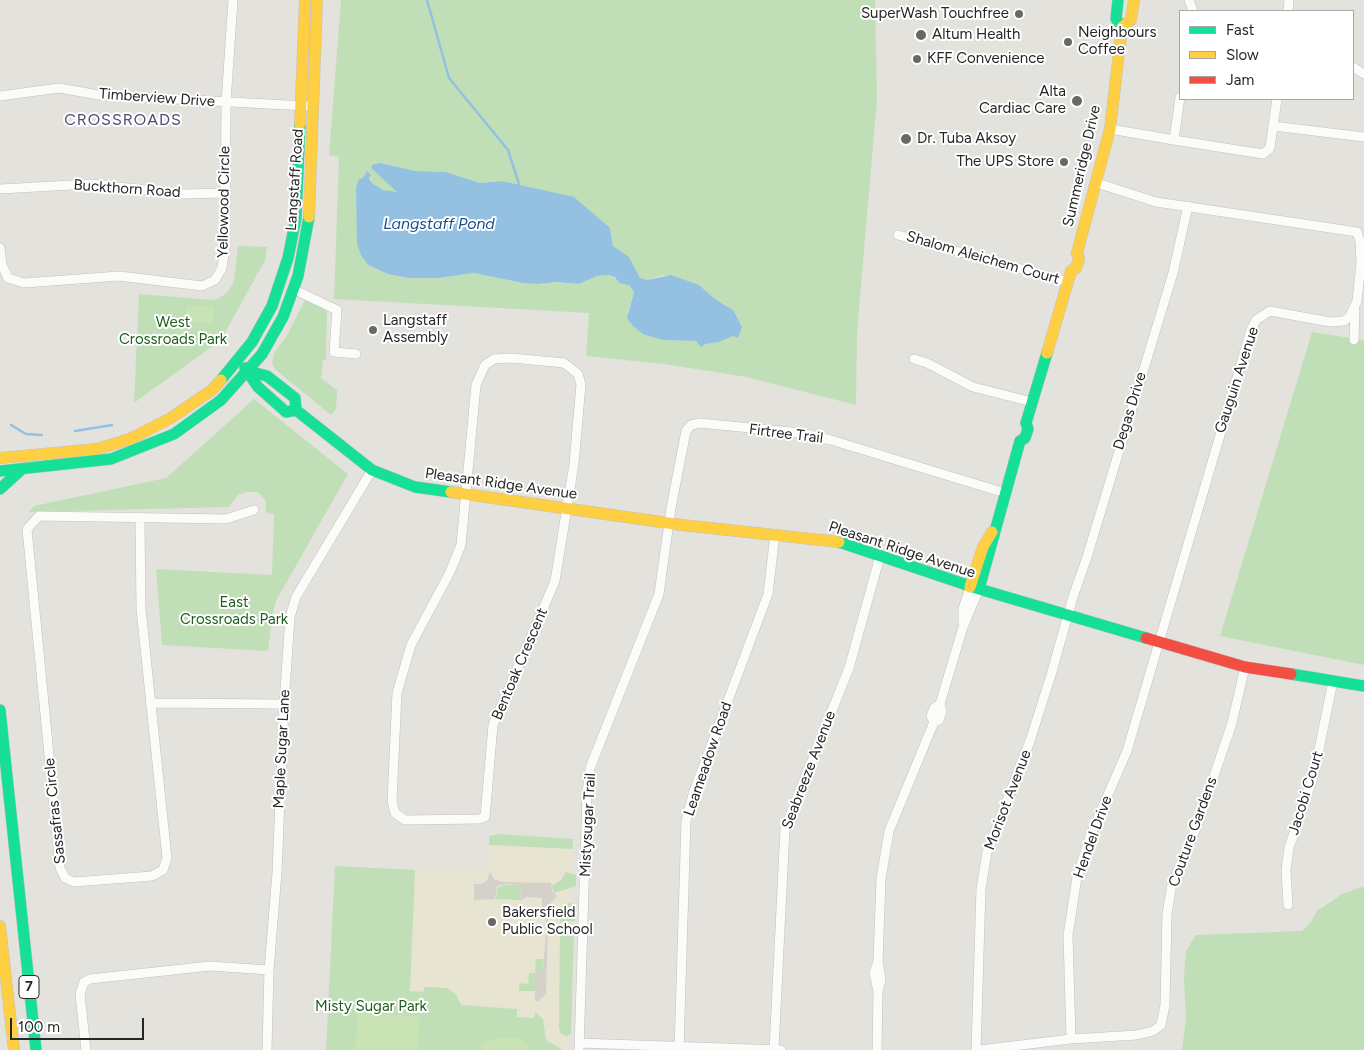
<!DOCTYPE html>
<html>
<head>
<meta charset="utf-8">
<style>
  body { margin:0 }
  #map { position:relative; width:1364px; height:1050px; overflow:hidden; background:#e4e2dc; font-family:Figtree,sans-serif }
  canvas { display:block }
  .legend { position:absolute; left:1179px; top:10px; width:175px; height:90px; box-sizing:border-box; background:#fff; border:1px solid #a8a8a8; margin:0; padding:6px 9px; list-style:none; font-size:15px; color:#262626 }
  .legend li { display:flex; align-items:center; gap:10px; height:25px }
  .legend b { width:25px; border:1px solid #a8a8a8 }
  .scale { position:absolute; left:10px; top:1018px; width:134px; height:22px; box-sizing:border-box; border:2px solid #262626; border-top:0; padding-left:6px; font-size:15px; line-height:18px; white-space:nowrap; color:#262626; -webkit-text-stroke:4px #fff; paint-order:stroke }
</style>
</head>
<body>
<div id="map">
<canvas width="1364" height="1050"></canvas>
<ul class="legend">
<li><b style="height:6px;background:#16e098"></b>Fast</li>
<li><b style="height:6px;background:#ffcf43"></b>Slow</li>
<li><b style="height:6px;background:#f24e42"></b>Jam</li>
</ul>
<div class="scale">100 m</div>
</div>
<script>
const context = document.querySelector('canvas').getContext('2d');
context.lineJoin = 'round';
function paint(path, color) {
  context.fillStyle = color;
  context.fill(path, 'evenodd');
}
function poly(rows) {
  const path = new Path2D();
  for (const r of rows) {
    path.moveTo(r[0], r[1]);
    for (let i = 2; i < r.length; i += 2) path.lineTo(r[i], r[i + 1]);
  }
  return path;
}
function strokePath(path, color, width, dash) {
  context.strokeStyle = color;
  context.lineWidth = width;
  context.lineCap = dash ? 'butt' : 'round';
  context.setLineDash(dash || []);
  context.stroke(path);
}
function label(font, color, halo, rows, align = 'center') {
  context.font = font + ' Figtree,sans-serif';
  context.lineWidth = 4;
  context.setLineDash([]);
  context.textBaseline = 'middle';
  context.strokeStyle = halo;
  context.fillStyle = color;
  for (const [text, x, y, turn = 0] of rows) {
    context.save();
    context.translate(x, y);
    context.rotate((+turn || 0) * Math.PI / 180);
    context.textAlign = isNaN(turn) ? turn : align;
    if (halo) context.strokeText(text, 0, 0);
    context.fillText(text, 0, 0);
    context.restore();
  }
}
const education = poly([
  [489,845,573,849,567,1050,556,1047,546,1040,543,1019,535,1012,534,1018,516,1017,517,1009,450,1006,424,988,424,992,410,991,415,870,487,870]
]);
const green = poly([
  [341,0,875,0,877,99,857,332,856,405,746,377,664,364,586,356,589,313,334,299,339,157,329,155],
  [372,165,415,171,446,172,480,183,502,181,537,190,610,228,613,246,629,257,640,279,647,280,663,275,699,285,715,300,727,305,738,338,733,336,719,342,705,344,696,341,662,340,628,311,634,292,629,285,609,275,597,276,579,284,557,282,538,284,523,283,474,273,438,278,408,278,388,274,368,265,359,179,363,178,368,171,372,183,383,190,395,193,397,191,371,168],
  [238,246,267,247,265,260,221,340,134,403,139,294,215,300,227,293,234,281],
  [306,298,327,311,326,360,323,360,321,378,337,390,336,409,331,415,276,370,272,363,274,353,286,337],
  [1312,332,1364,340,1364,665,1220,636],
  [254,399,348,474,276,601,273,612,268,651,162,645,156,569,272,575,274,514,266,513,266,502,258,492,247,492,238,495,229,507,29,512,34,506,166,478],
  [498,834,573,839,573,849,489,845,489,836],
  [335,866,415,870,410,991,424,992,424,987,447,988,456,994,461,1005,517,1009,517,1017,534,1018,535,1012,543,1019,546,1040,563,1050,326,1050],
  [566,872,576,875,576,886,554,893,552,886,561,880],
  [504,885,521,885,520,900,496,899,498,888],
  [1362,887,1364,887,1364,1050,1182,1050,1186,1018,1184,976,1186,951,1196,935,1302,931,1311,922,1317,911,1342,894],
  [570,903,575,906,575,921,560,922,561,907,564,904],
  [560,927,574,930,571,1034,567,1036,561,1034,559,1028],
  [536,959,543,959,543,968,535,974,535,991,519,991,519,983,528,984,529,973,535,973]
]);
const pitch = poly([
  [187,306,214,307,213,323,186,321],
  [358,1012,420,1017,417,1050,355,1050],
  [499,1037,518,1038,530,1046,527,1050,484,1050,480,1045]
]);
const plaza = poly([
  [490,872,494,879,502,882,551,883,552,892,557,896,549,905,548,918,546,994,538,1001,535,1001,535,974,543,968,546,934,546,919,542,917,542,898,527,897,520,901,521,885,507,884,497,886,495,899,474,900,474,884,481,884,487,881]
]);
const water = poly([
  [380,163,415,171,446,172,480,183,502,181,574,197,610,228,613,246,629,257,640,278,647,280,671,275,699,285,715,299,733,310,742,327,738,338,733,336,719,342,705,344,701,347,696,341,662,340,643,334,633,326,627,318,634,292,629,285,619,283,615,277,609,275,597,276,579,284,557,282,538,284,523,283,474,273,438,278,408,278,388,274,368,265,361,255,357,244,356,187,359,179,363,178,367,171,371,175,369,178,372,183,383,190,397,192,371,168,372,165]
]);
const stream = poly([
  [427,0,449,78,508,150,519,184],
  [11,425,26,434,42,435],
  [75,431,112,425]
]);
const street = poly([
  [1189,0,1193,11],
  [1288,11,1289,0],
  [1353,67,1364,74],
  [0,96,59,88,99,95,306,106],
  [1277,99,1273,126,1364,137],
  [1110,129,1174,140,1180,97],
  [1174,140,1263,154,1270,148,1273,126],
  [0,189,90,184,183,194,224,193],
  [898,235,1068,282],
  [0,248,2,265,8,278,24,283,119,276,202,286,215,280,222,268,225,247,226,102,233,0],
  [293,289,337,310,334,352,356,354],
  [1354,340,1355,310],
  [512,358,564,363,578,374,581,384,574,464,555,581,493,725,485,817,479,819,405,820,395,813,392,801,397,693,411,645,450,572,461,545,476,385,485,365,494,359,512,358],
  [914,359,927,363,973,387,1032,402],
  [140,519,141,609,167,858,163,870,152,876,74,882,65,878,60,868,27,529,39,516,226,519,254,510],
  [963,622,963,609,970,587],
  [150,703,284,704],
  [934,722,931,716,934,708,940,704],
  [1288,905,1286,870,1289,848,1314,774,1333,681],
  [878,991,874,973,878,961],
  [1071,1039,1068,935,1077,877,1091,834,1127,751,1251,330,1256,320,1270,311,1330,322,1344,321,1350,316,1357,301,1361,263,1360,241,1357,232,1156,202,1097,183],
  [579,1043,781,1050],
  [86,1050,80,994,84,982,90,979,210,966,269,970],
  [267,1050,269,970,277,872,284,704,290,617,296,597,372,470],
  [579,1050,587,792,590,768,659,594,671,508,686,431,691,425,700,423,801,433,831,440,1005,493],
  [679,1050,686,821,694,791,768,594,775,534],
  [774,1050,785,828,849,668,880,556],
  [877,1050,878,991,881,980,878,961,881,879,889,831,934,722,939,720,942,711,940,704,963,627,979,589],
  [976,1050,981,889,987,852,1030,741,1051,675,1073,597,1087,557,1173,273,1188,206],
  [980,1050,1071,1039,1137,1035,1153,1031,1161,1025,1165,1005,1167,914,1172,884,1198,823,1232,723,1245,667]
]);
const fast = poly([
  [1118,0,1116,19,1122,27],
  [245,368,258,387,286,412,296,410],
  [248,371,267,376,295,398,296,410,372,470,415,487,451,492],
  [221,380,252,342,272,306,288,258,296,218,300,124],
  [0,471,111,459,174,434,221,400,262,354,283,317,298,276,309,217],
  [0,489,21,470],
  [839,542,979,589,1146,638],
  [979,589,1020,441,1025,438,1028,429,1026,423,1047,353],
  [1291,674,1364,686],
  [0,710,36,1050]
]);
const slow = poly([
  [300,124,305,0],
  [309,217,317,0],
  [1047,353,1071,271,1076,268,1079,259,1077,253,1110,129,1122,27,1131,20,1134,0],
  [0,458,97,449,130,439,171,418,212,390,221,380],
  [451,492,682,525,839,542],
  [970,587,983,547,992,532],
  [0,926,14,1050]
]);
const jam = poly([
  [1146,638,1245,667,1291,674]
]);
const markers = [
  [1019,14,5,"#686866"],
  [921,35,6,"#686866"],
  [1068,42,5,"#686866"],
  [917,59,5,"#686866"],
  [1077,101,6,"#686866"],
  [906,139,6,"#686866"],
  [1064,162,5,"#686866"],
  [373,330,5,"#686866"],
  [492,922,5,"#686866"]
];
const shields = [
  [29,987,20]
];
const shieldNames = [
  ["7",29,987]
];
const poiNames = [
  ["SuperWash Touchfree",1009,14,"right"],
  ["Neighbours",1078,33],
  ["Coffee",1078,50],
  ["Altum Health",932,35],
  ["KFF Convenience",927,59],
  ["Alta",1066,92,"right"],
  ["Cardiac Care",1066,109,"right"],
  ["Dr. Tuba Aksoy",917,139],
  ["The UPS Store",1054,162,"right"],
  ["Langstaff",383,321],
  ["Assembly",383,338],
  ["Bakersfield",502,913],
  ["Public School",502,930]
];
const streetNames = [
  ["Timberview Drive",157,98,4],
  ["Summeridge Drive",1082,166,-77],
  ["Langstaff Road",295,180,-86],
  ["Buckthorn Road",127,189,4],
  ["Yellowood Circle",224,202,-89],
  ["Shalom Aleichem Court",983,258,16],
  ["Gauguin Avenue",1237,380,-72],
  ["Degas Drive",1130,411,-73],
  ["Firtree Trail",786,434,7],
  ["Pleasant Ridge Avenue",501,484,8],
  ["Pleasant Ridge Avenue",902,550,18],
  ["Bentoak Crescent",520,664,-67],
  ["Maple Sugar Lane",282,749,-87],
  ["Leameadow Road",708,759,-71],
  ["Seabreeze Avenue",809,770,-69],
  ["Jacobi Court",1306,793,-73],
  ["Morisot Avenue",1008,800,-69],
  ["Sassafras Circle",55,811,-96],
  ["Mistysugar Trail",588,825,-87],
  ["Couture Gardens",1193,832,-70],
  ["Hendel Drive",1093,837,-70]
];
const parkNames = [
  ["West",173,323],
  ["Crossroads Park",173,340],
  ["East",234,603],
  ["Crossroads Park",234,620],
  ["Misty Sugar Park",371,1007]
];
const neighbourhoodNames = [
  ["CROSSROADS",123,120]
];
const waterNames = [
  ["Langstaff Pond",439,224]
];
paint(education, '#e7e4d1');
paint(green, '#c0dfb7');
paint(pitch, '#c9e3b4');
paint(plaza, '#d3d1ca');
paint(water, '#94c0e2');
strokePath(stream, '#94c0e2', 2.5);
strokePath(street, '#c2c1c1', 10);
strokePath(fast, '#c2c1c1', 12);
strokePath(slow, '#c2c1c1', 12);
strokePath(jam, '#c2c1c1', 12);
strokePath(street, '#fbfbfa', 9);
strokePath(fast, '#16e098', 11);
strokePath(slow, '#ffcf43', 11);
strokePath(jam, '#f24e42', 11);
for (const [x, y, r, color] of markers) {
  const dot = new Path2D();
  dot.arc(x, y, r, 0, 2 * Math.PI);
  context.fillStyle = color;
  context.fill(dot);
  strokePath(dot, '#fff', 2);
}
for (const [x, y, w] of shields) {
  const box = new Path2D();
  box.roundRect(x - w / 2, y - 11.5, w, 23, 4);
  context.fillStyle = '#fff';
  context.fill(box);
  strokePath(box, '#262626', 1);
}
label('bold 14px', '#262626', null, shieldNames);
label('15px', '#262626', '#fff', poiNames, 'left');
label('15px', '#262626', '#fff', streetNames);
label('15px', '#1f5d1d', '#fff', parkNames);
context.letterSpacing = '1px';
label('16px', '#4b4b73', '#fff', neighbourhoodNames);
context.letterSpacing = '0px';
label('italic 16px', '#164d8b', '#fff', waterNames);
</script>
</body>
</html>
